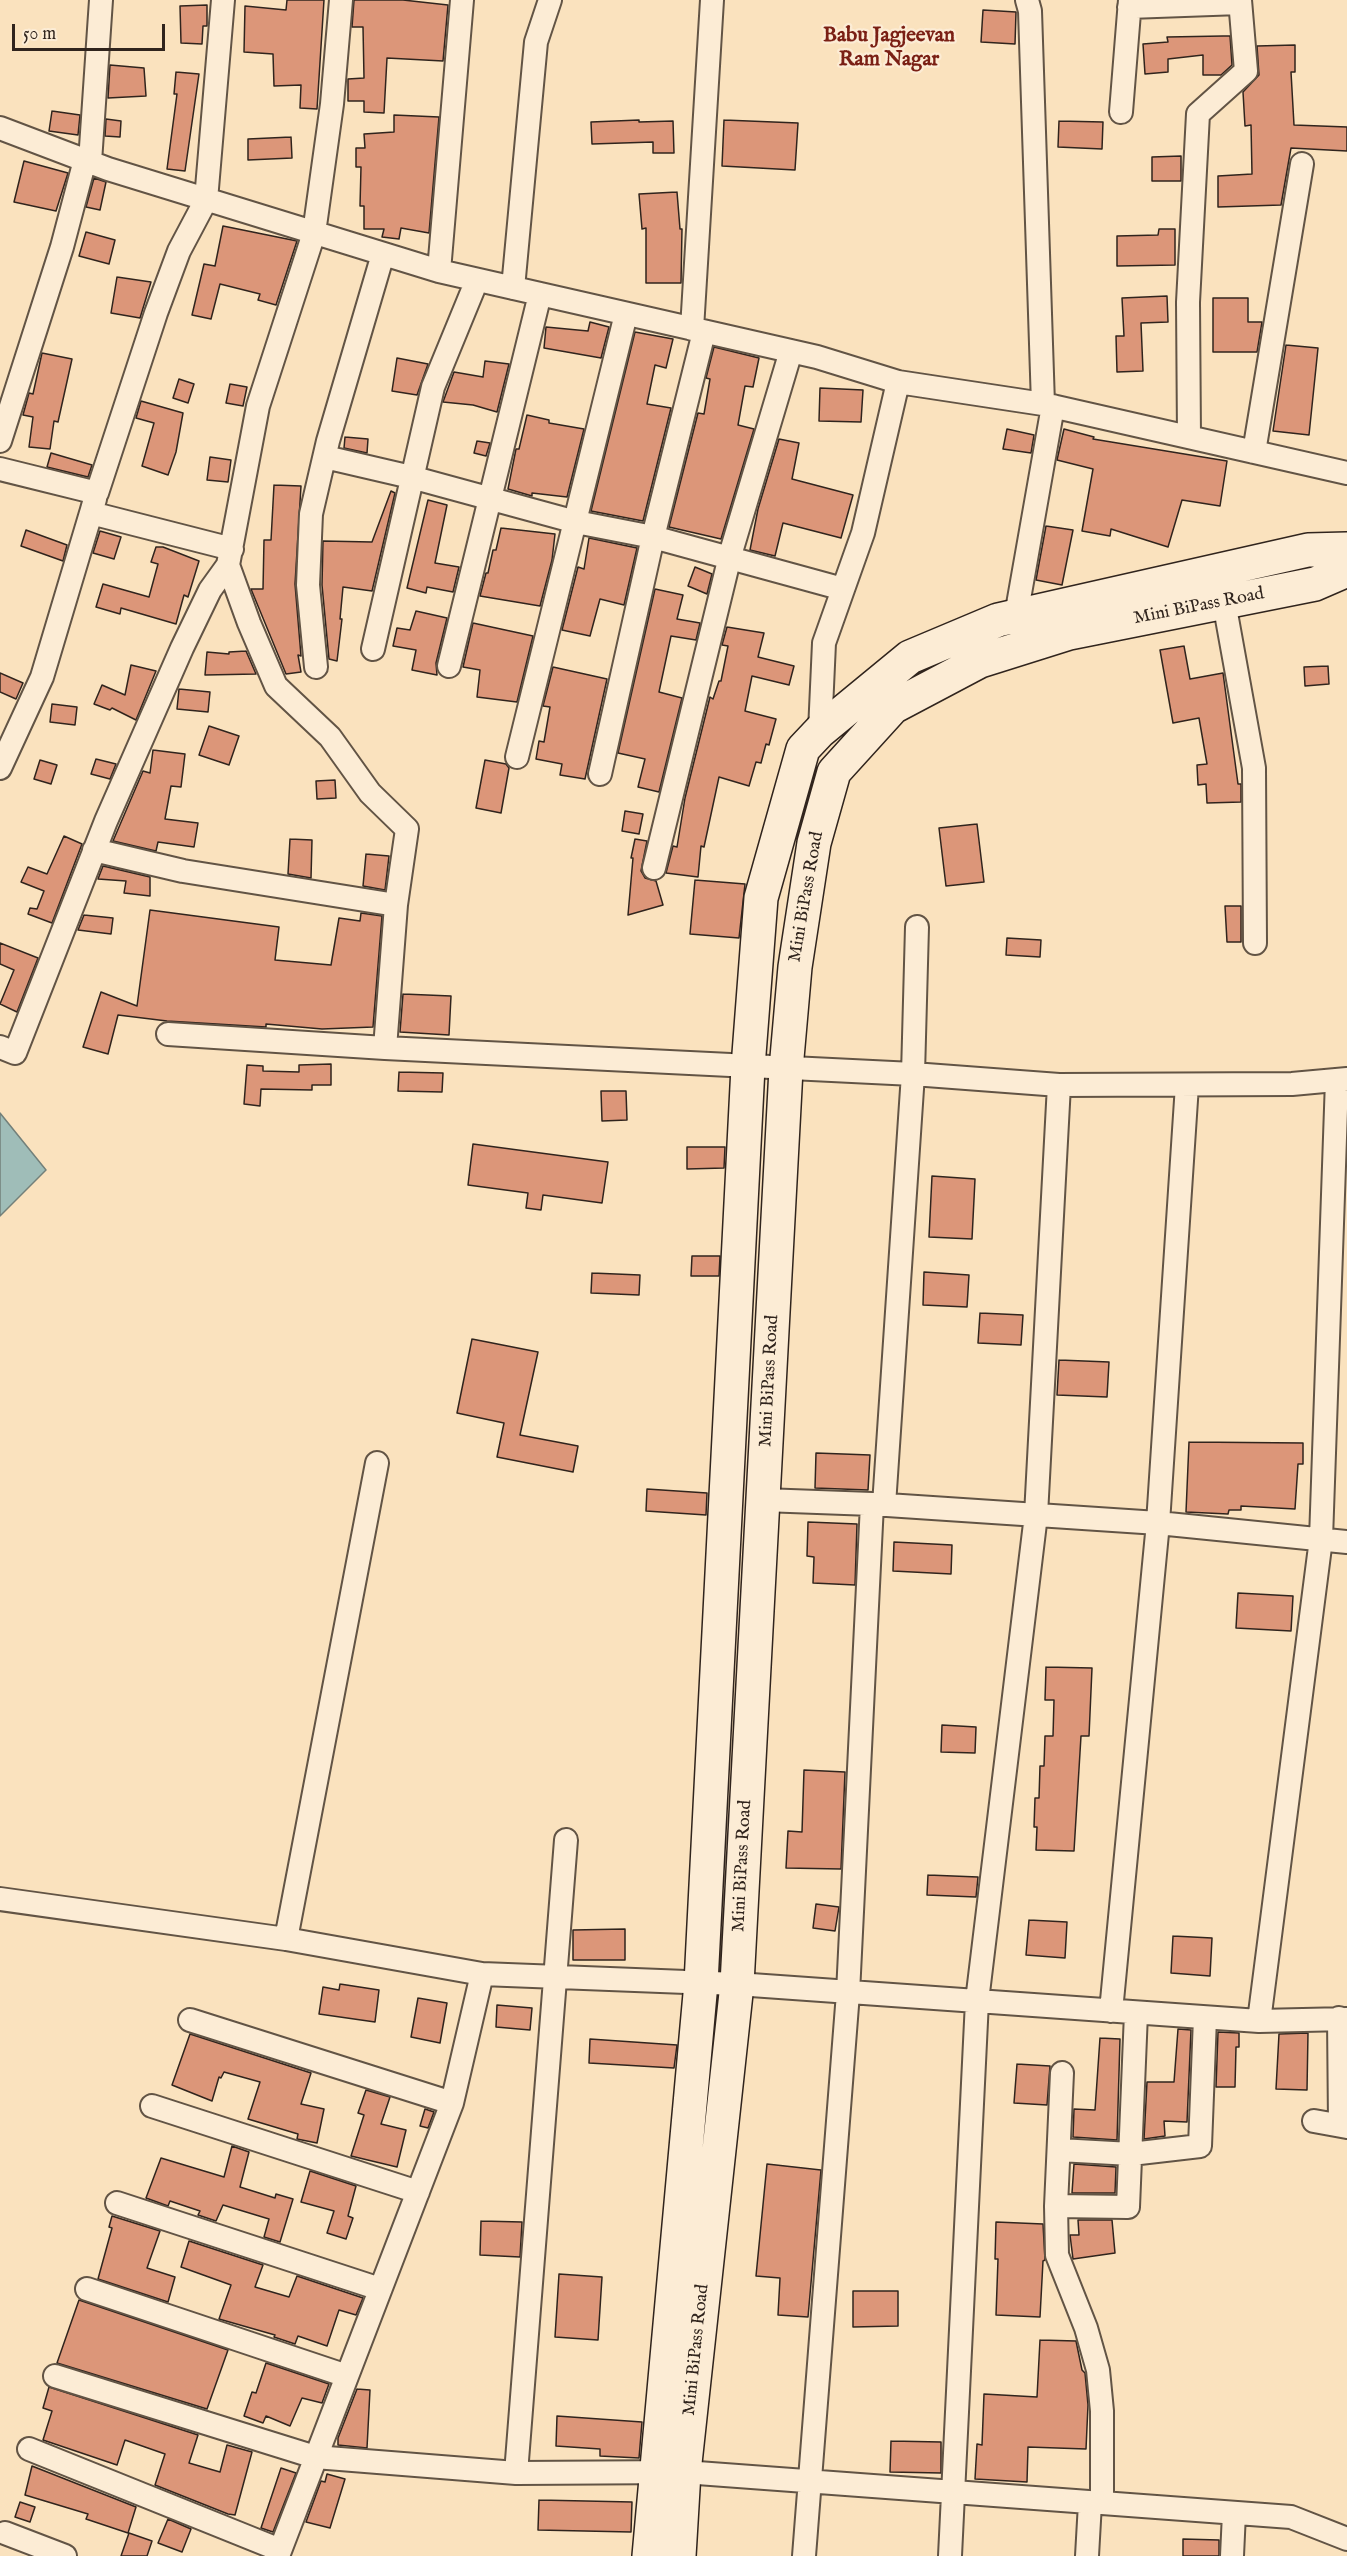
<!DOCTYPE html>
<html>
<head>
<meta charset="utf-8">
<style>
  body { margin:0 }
  #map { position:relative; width:1347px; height:2556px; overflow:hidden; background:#fae2be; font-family:"IM FELL English",serif }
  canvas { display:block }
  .scale { position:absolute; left:12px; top:24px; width:153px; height:27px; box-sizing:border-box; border:3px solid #30241d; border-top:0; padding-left:8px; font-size:18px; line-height:21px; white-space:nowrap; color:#30241d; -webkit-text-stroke:4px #fcecd5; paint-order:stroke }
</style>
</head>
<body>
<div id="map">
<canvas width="1347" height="2556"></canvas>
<div class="scale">50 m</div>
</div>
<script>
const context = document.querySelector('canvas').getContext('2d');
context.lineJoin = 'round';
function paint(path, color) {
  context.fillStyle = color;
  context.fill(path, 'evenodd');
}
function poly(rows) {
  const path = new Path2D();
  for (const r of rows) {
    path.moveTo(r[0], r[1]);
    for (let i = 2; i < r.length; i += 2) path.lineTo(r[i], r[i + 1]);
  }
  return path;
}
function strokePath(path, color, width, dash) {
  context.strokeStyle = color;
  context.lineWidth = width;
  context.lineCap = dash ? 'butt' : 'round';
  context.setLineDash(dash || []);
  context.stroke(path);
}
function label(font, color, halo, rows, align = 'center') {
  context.font = font + ' "IM FELL English",serif';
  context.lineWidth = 4.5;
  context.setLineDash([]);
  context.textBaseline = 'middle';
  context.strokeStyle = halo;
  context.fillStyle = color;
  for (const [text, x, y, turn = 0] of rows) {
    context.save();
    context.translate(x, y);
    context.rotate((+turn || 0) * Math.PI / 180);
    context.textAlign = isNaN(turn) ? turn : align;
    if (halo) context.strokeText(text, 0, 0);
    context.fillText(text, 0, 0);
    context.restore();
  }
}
const water = poly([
  [0,1113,46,1170,0,1216,0,1113]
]);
const building = poly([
  [287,0,324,0,317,109,300,108,301,85,274,86,273,54,244,52,245,6,286,10,287,0],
  [354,0,403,0,448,5,443,61,387,58,384,113,364,112,364,101,348,101,348,79,364,78,363,27,352,27,354,0],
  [207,5,207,26,203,26,202,44,181,43,180,6,207,5],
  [983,10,1016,12,1015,44,981,42,983,10],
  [1223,36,1230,36,1232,65,1221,75,1203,75,1203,55,1168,59,1168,72,1145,74,1143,44,1168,42,1167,37,1223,36],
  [1295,45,1295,72,1291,72,1294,125,1347,127,1347,151,1291,148,1281,205,1218,207,1218,176,1252,174,1251,125,1245,126,1243,92,1259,75,1257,46,1295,45],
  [110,65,144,68,146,96,108,98,110,65],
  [176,72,199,74,185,171,167,169,177,94,174,94,176,72],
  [52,111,80,115,78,135,49,131,52,111],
  [394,115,439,117,429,233,401,228,399,239,382,237,384,229,364,229,364,206,360,206,361,167,356,167,356,148,365,148,364,134,394,132,394,115],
  [106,119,121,121,120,137,105,136,106,119],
  [639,120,639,122,673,121,674,153,653,153,653,142,592,144,591,122,639,120],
  [724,120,798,123,795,170,722,166,724,120],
  [1059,121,1103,122,1102,149,1058,147,1059,121],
  [291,137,292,158,248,160,248,139,291,137],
  [1181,156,1181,181,1152,181,1152,157,1181,156],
  [24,161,68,173,56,211,14,202,24,161],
  [94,178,106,182,100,210,86,207,94,178],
  [677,192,680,229,682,229,681,283,646,283,646,228,642,229,639,194,677,192],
  [223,226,297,241,276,305,258,300,260,294,220,284,211,319,192,315,204,264,215,266,223,226],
  [1159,229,1175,229,1175,265,1117,266,1117,236,1158,235,1159,229],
  [86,232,115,240,109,264,79,256,86,232],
  [117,277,151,282,140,318,111,313,117,277],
  [1167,296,1168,322,1141,323,1143,371,1117,372,1116,336,1124,336,1122,298,1167,296],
  [1213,298,1248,298,1248,322,1262,322,1257,352,1213,352,1213,298],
  [590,322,609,327,601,358,544,348,546,327,588,331,590,322],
  [635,332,673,339,666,368,655,365,647,404,671,408,643,521,591,511,635,332],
  [1286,345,1318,348,1309,435,1273,431,1286,345],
  [714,347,759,358,753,387,745,386,738,425,754,429,721,539,669,527,698,413,704,414,710,379,706,378,714,347],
  [42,353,72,359,58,422,54,421,50,449,29,447,33,417,23,415,29,393,33,394,42,353],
  [397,358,428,364,417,395,392,391,397,358],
  [485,361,509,364,497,412,473,405,443,402,454,372,483,377,485,361],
  [179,379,194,384,188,403,173,398,179,379],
  [230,384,247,387,243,406,226,403,230,384],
  [820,388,863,390,861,422,819,421,820,388],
  [141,401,183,413,176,452,168,475,142,466,154,423,136,418,141,401],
  [527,415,549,420,549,423,584,429,567,497,532,493,532,496,508,489,516,449,519,449,527,415],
  [1007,429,1034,435,1031,453,1003,449,1007,429],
  [1064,429,1094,437,1093,439,1227,461,1220,506,1182,500,1168,547,1111,529,1110,536,1082,531,1093,469,1057,460,1064,429],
  [345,437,368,439,367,453,344,448,345,437],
  [779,439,799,443,792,479,853,495,841,538,783,523,775,556,750,550,758,509,779,439],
  [477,441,490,443,486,456,474,453,477,441],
  [51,453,92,465,88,477,47,467,51,453],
  [210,457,231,460,228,482,207,480,210,457],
  [274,485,301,486,295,584,301,656,298,655,301,672,286,674,251,589,263,589,264,540,271,540,274,485],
  [391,491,395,493,372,591,343,587,340,619,342,619,337,661,329,659,322,585,323,541,372,542,391,491],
  [428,500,447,505,435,563,459,567,453,592,427,587,426,593,407,588,428,500],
  [1046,526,1073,530,1062,585,1036,580,1046,526],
  [501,528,555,534,552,560,540,606,480,596,486,573,488,573,493,550,496,550,501,528],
  [26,530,67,545,63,561,21,546,26,530],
  [100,531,121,537,114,559,93,553,100,531],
  [589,538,637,548,624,605,600,599,590,636,562,630,578,567,584,569,589,538],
  [156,547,163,547,199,561,188,597,184,595,176,624,121,608,120,614,96,607,103,584,149,597,158,564,151,562,156,547],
  [695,567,712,574,707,594,688,586,695,567],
  [655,589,683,595,677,619,700,623,696,640,671,636,659,692,682,698,659,792,638,787,645,759,618,753,655,589],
  [416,611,447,618,436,663,437,675,412,670,416,650,393,646,397,628,410,630,416,611],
  [473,623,533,636,517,702,477,697,480,670,463,667,473,623],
  [727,627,764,633,758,657,794,666,789,685,752,676,745,711,776,719,769,745,766,744,761,763,756,762,749,786,719,777,704,847,701,846,698,877,666,873,673,846,677,847,685,798,710,697,713,699,719,681,721,681,728,646,722,645,727,627],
  [1184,646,1190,679,1223,673,1238,784,1241,784,1241,802,1207,803,1206,784,1198,785,1197,765,1207,764,1199,718,1173,723,1160,650,1184,646],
  [246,651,256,674,205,675,207,652,229,654,229,652,246,651],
  [131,665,156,671,136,720,112,708,110,710,94,704,102,685,125,695,131,665],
  [1328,666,1329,684,1305,686,1304,667,1328,666],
  [553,667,607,679,585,779,560,775,562,764,536,759,539,741,544,742,550,707,543,706,553,667],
  [0,673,23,683,16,699,0,692,0,673],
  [179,689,210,692,208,712,177,709,179,689],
  [52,704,77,707,75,725,50,722,52,704],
  [209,726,239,736,229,765,199,755,209,726],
  [153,750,185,754,181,787,171,786,165,819,198,823,194,847,158,842,156,851,113,841,143,771,150,773,153,750],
  [96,759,116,764,110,779,91,774,96,759],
  [40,760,57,765,51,784,34,779,40,760],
  [485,760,506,764,509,768,501,813,476,808,485,760],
  [335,780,336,798,317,799,316,781,335,780],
  [625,811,643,814,639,834,622,831,625,811],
  [977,824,984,882,946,886,939,828,977,824],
  [64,836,82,844,52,923,28,914,30,908,37,909,44,891,21,882,28,867,47,874,64,836],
  [290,839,312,840,311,878,288,874,290,839],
  [635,839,647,841,641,871,645,878,656,881,663,905,628,915,633,858,631,858,635,839],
  [366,854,389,856,385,890,363,886,366,854],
  [103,866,150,877,150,896,124,893,126,881,98,879,103,866],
  [695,880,745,884,739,938,690,934,695,880],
  [1225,906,1241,906,1241,942,1227,942,1225,906],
  [150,910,279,927,275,960,331,965,339,918,360,921,361,913,382,916,373,1027,322,1029,266,1024,266,1027,167,1021,118,1015,108,1054,83,1047,101,992,137,1006,150,910],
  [84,915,113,918,111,934,78,930,84,915],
  [1007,938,1041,940,1040,957,1006,955,1007,938],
  [0,943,38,958,17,1012,0,1004,14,970,0,964,0,943],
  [403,994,451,996,449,1035,400,1032,403,994],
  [331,1064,331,1085,312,1085,312,1090,261,1089,260,1106,244,1104,247,1065,263,1066,263,1071,299,1072,299,1065,331,1064],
  [399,1072,443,1073,442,1092,398,1091,399,1072],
  [601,1091,626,1091,627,1120,602,1121,601,1091],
  [473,1144,608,1162,602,1203,543,1195,541,1210,526,1208,528,1193,468,1185,473,1144],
  [687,1147,725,1147,724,1168,687,1169,687,1147],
  [932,1176,975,1179,972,1239,929,1237,932,1176],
  [692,1256,720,1256,719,1276,691,1276,692,1256],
  [924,1272,969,1275,967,1307,923,1305,924,1272],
  [592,1273,640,1275,639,1295,591,1293,592,1273],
  [980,1313,1023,1315,1021,1345,978,1343,980,1313],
  [472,1339,538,1352,520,1435,578,1446,573,1472,497,1457,504,1423,457,1413,472,1339],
  [1059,1360,1109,1362,1107,1397,1057,1395,1059,1360],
  [1189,1442,1303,1443,1303,1464,1298,1464,1295,1509,1241,1506,1241,1510,1229,1510,1228,1514,1186,1512,1189,1442],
  [816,1453,870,1455,868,1490,815,1488,816,1453],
  [647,1489,707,1493,706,1515,646,1511,647,1489],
  [808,1522,857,1524,855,1585,813,1583,814,1557,807,1556,808,1522],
  [894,1542,952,1545,951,1574,893,1571,894,1542],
  [1238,1593,1293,1596,1291,1631,1236,1628,1238,1593],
  [1046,1667,1092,1668,1089,1736,1081,1736,1074,1851,1036,1850,1037,1827,1034,1827,1035,1798,1039,1798,1040,1766,1044,1766,1045,1736,1053,1736,1054,1700,1045,1700,1046,1667],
  [942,1725,976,1727,975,1753,941,1752,942,1725],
  [804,1770,845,1772,841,1869,786,1868,788,1831,802,1832,804,1770],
  [928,1875,978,1877,976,1897,927,1895,928,1875],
  [816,1904,839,1907,835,1931,813,1928,816,1904],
  [1029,1920,1067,1922,1065,1958,1026,1955,1029,1920],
  [625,1929,625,1960,573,1960,573,1930,625,1929],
  [1173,1936,1212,1938,1210,1976,1171,1973,1173,1936],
  [340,1984,379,1990,375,2022,319,2014,323,1987,339,1990,340,1984],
  [418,1998,447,2003,440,2043,411,2037,418,1998],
  [497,2005,532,2008,530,2030,496,2027,497,2005],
  [1178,2029,1191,2030,1187,2122,1164,2121,1165,2136,1144,2139,1147,2082,1174,2082,1178,2029],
  [1218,2032,1239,2033,1239,2047,1236,2047,1235,2087,1216,2087,1218,2032],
  [1308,2033,1307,2090,1276,2089,1279,2034,1308,2033],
  [190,2034,311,2073,301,2104,324,2109,317,2143,297,2139,298,2134,248,2119,260,2082,224,2072,221,2078,219,2077,212,2101,172,2085,190,2034],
  [1100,2038,1120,2039,1117,2140,1073,2137,1074,2109,1095,2110,1100,2038],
  [590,2039,677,2045,674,2068,589,2063,590,2039],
  [1017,2064,1050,2066,1047,2105,1014,2103,1017,2064],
  [366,2090,390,2097,381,2124,406,2130,397,2167,351,2156,364,2115,358,2113,366,2090],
  [425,2109,434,2112,428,2128,420,2126,425,2109],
  [232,2146,249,2152,240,2187,275,2198,276,2194,293,2199,280,2242,264,2237,269,2219,223,2205,216,2221,198,2215,200,2211,170,2201,168,2206,146,2198,161,2158,224,2177,232,2146],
  [767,2164,821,2170,808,2317,778,2315,780,2278,756,2276,767,2164],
  [1074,2164,1116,2167,1115,2193,1072,2193,1074,2164],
  [310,2171,356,2186,348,2216,353,2218,346,2239,327,2233,334,2211,301,2202,310,2171],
  [112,2216,160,2231,147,2268,175,2277,168,2302,98,2279,112,2228,109,2227,112,2216],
  [1078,2220,1112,2220,1115,2253,1073,2259,1070,2235,1079,2235,1078,2220],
  [481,2221,522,2222,520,2257,480,2255,481,2221],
  [996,2222,1043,2224,1045,2260,1043,2261,1040,2317,996,2315,998,2259,995,2259,996,2222],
  [189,2241,263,2265,255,2287,289,2297,297,2276,363,2298,356,2315,339,2310,327,2346,298,2336,295,2344,274,2337,275,2335,219,2319,231,2285,181,2267,189,2241],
  [559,2274,602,2277,598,2340,555,2337,559,2274],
  [853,2291,898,2291,898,2326,853,2327,853,2291],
  [79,2300,228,2350,207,2409,57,2363,79,2300],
  [1040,2340,1076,2341,1082,2370,1085,2373,1088,2405,1086,2449,1028,2447,1027,2482,975,2479,977,2444,982,2445,984,2394,1037,2397,1040,2340],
  [266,2363,329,2384,322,2403,302,2398,290,2426,266,2416,263,2423,244,2416,252,2392,256,2393,266,2363],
  [49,2387,198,2435,189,2463,220,2472,227,2445,252,2452,235,2515,228,2514,155,2485,165,2454,125,2440,117,2465,43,2440,52,2411,43,2408,49,2387],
  [357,2389,370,2390,367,2448,338,2445,338,2438,357,2389],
  [557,2416,642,2422,639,2458,600,2456,600,2449,556,2446,557,2416],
  [891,2441,941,2442,941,2473,890,2472,891,2441],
  [32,2466,136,2507,128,2533,86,2519,88,2514,25,2495,32,2466],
  [281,2468,296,2473,273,2532,261,2528,281,2468],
  [327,2474,345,2479,330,2528,306,2522,321,2481,325,2482,327,2474],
  [539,2500,632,2502,631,2532,538,2530,539,2500],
  [20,2502,35,2507,30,2522,15,2517,20,2502],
  [168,2519,191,2529,182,2552,158,2543,168,2519],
  [129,2533,152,2541,147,2556,121,2556,129,2533],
  [1183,2539,1219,2540,1219,2556,1183,2556,1183,2539]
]);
const street = poly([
  [1027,0,1030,11,1043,404],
  [1129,7,1240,3],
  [1121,112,1130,0],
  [0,128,108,169,439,271,817,357,898,382],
  [90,162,101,0],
  [439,271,462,0],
  [513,288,536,42,550,0],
  [692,329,712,0],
  [1189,437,1188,302,1198,114,1246,71,1240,0],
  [0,441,62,247,85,160],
  [1254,452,1302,164],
  [325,457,411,477,576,522,653,537,843,589],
  [0,469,97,493,156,313,179,251,206,200,223,0],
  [95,499,91,513,232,549],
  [1224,602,1254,768,1255,943],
  [1016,616,1053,406],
  [373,649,433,387,477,280],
  [449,666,540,294],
  [316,667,308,585,311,514,328,441,383,254],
  [820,731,824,643,863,533,898,382,1043,404,1347,473],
  [517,757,626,314],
  [0,768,42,677,91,513],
  [600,774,653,537,704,332],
  [94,850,183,871,396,905],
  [654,868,731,552,791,351],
  [168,1034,385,1048,396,905,407,829,370,793,330,737,276,686,249,623,228,565],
  [0,1047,15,1053,106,821,182,648,210,590,228,565,258,406,314,233,332,104,341,0],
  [385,1048,913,1074,1059,1085,1292,1084,1347,1079],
  [763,1500,872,1504],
  [884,1505,913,1074,917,927],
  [0,1899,286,1939,482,1974,737,1984,1259,2021,1347,2019],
  [286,1939,377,1463],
  [1111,2011,1158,1523,1187,1085],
  [1339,2018,1340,2124],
  [190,2020,452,2103],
  [1259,2021,1321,1539,1337,1080],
  [1062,2073,1056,2206,1057,2255,1086,2328,1098,2370,1102,2411,1102,2503],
  [152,2106,418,2192],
  [1314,2121,1347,2127],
  [1059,2150,1131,2154,1200,2146,1205,2018],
  [117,2203,380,2289],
  [1056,2206,1128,2207,1136,2013],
  [87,2289,347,2376],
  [55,2376,315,2457,516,2473,684,2472,1291,2517,1347,2539],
  [29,2449,280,2550],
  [516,2473,566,1840],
  [5,2533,65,2556],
  [278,2556,452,2103,482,1974],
  [804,2556,848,1993,872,1504,1158,1523,1347,1542],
  [950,2556,977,2001,1036,1515,1059,1085],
  [1087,2556,1090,2503],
  [1232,2556,1234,2513]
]);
const secondary = poly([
  [649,2556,701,1983,748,1067,761,898,803,749,820,731,910,657,998,620,1308,550,1347,549],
  [679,2556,684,2472,737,1984,786,1069,795,967,814,843,834,772,893,707,980,661,1069,633,1315,584,1347,570]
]);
const streetNames = [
  ["Mini BiPass Road",1199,607,-11],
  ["Mini BiPass Road",807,897,-80],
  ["Mini BiPass Road",770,1381,-87],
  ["Mini BiPass Road",743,1866,-87],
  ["Mini BiPass Road",697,2350,-84]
];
const quarterNames = [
  ["Babu Jagjeevan",889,37],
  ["Ram Nagar",889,61]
];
paint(water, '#9fbdb8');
strokePath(water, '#73807a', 1.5);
paint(building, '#dc9679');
strokePath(building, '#30241d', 1.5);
strokePath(street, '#625445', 26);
strokePath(secondary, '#30241d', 36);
strokePath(street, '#fcecd5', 22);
strokePath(secondary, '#fcecd5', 33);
label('18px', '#30241d', '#fcecd5', streetNames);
label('bold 21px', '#7a1f14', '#fcecd5', quarterNames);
</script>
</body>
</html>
